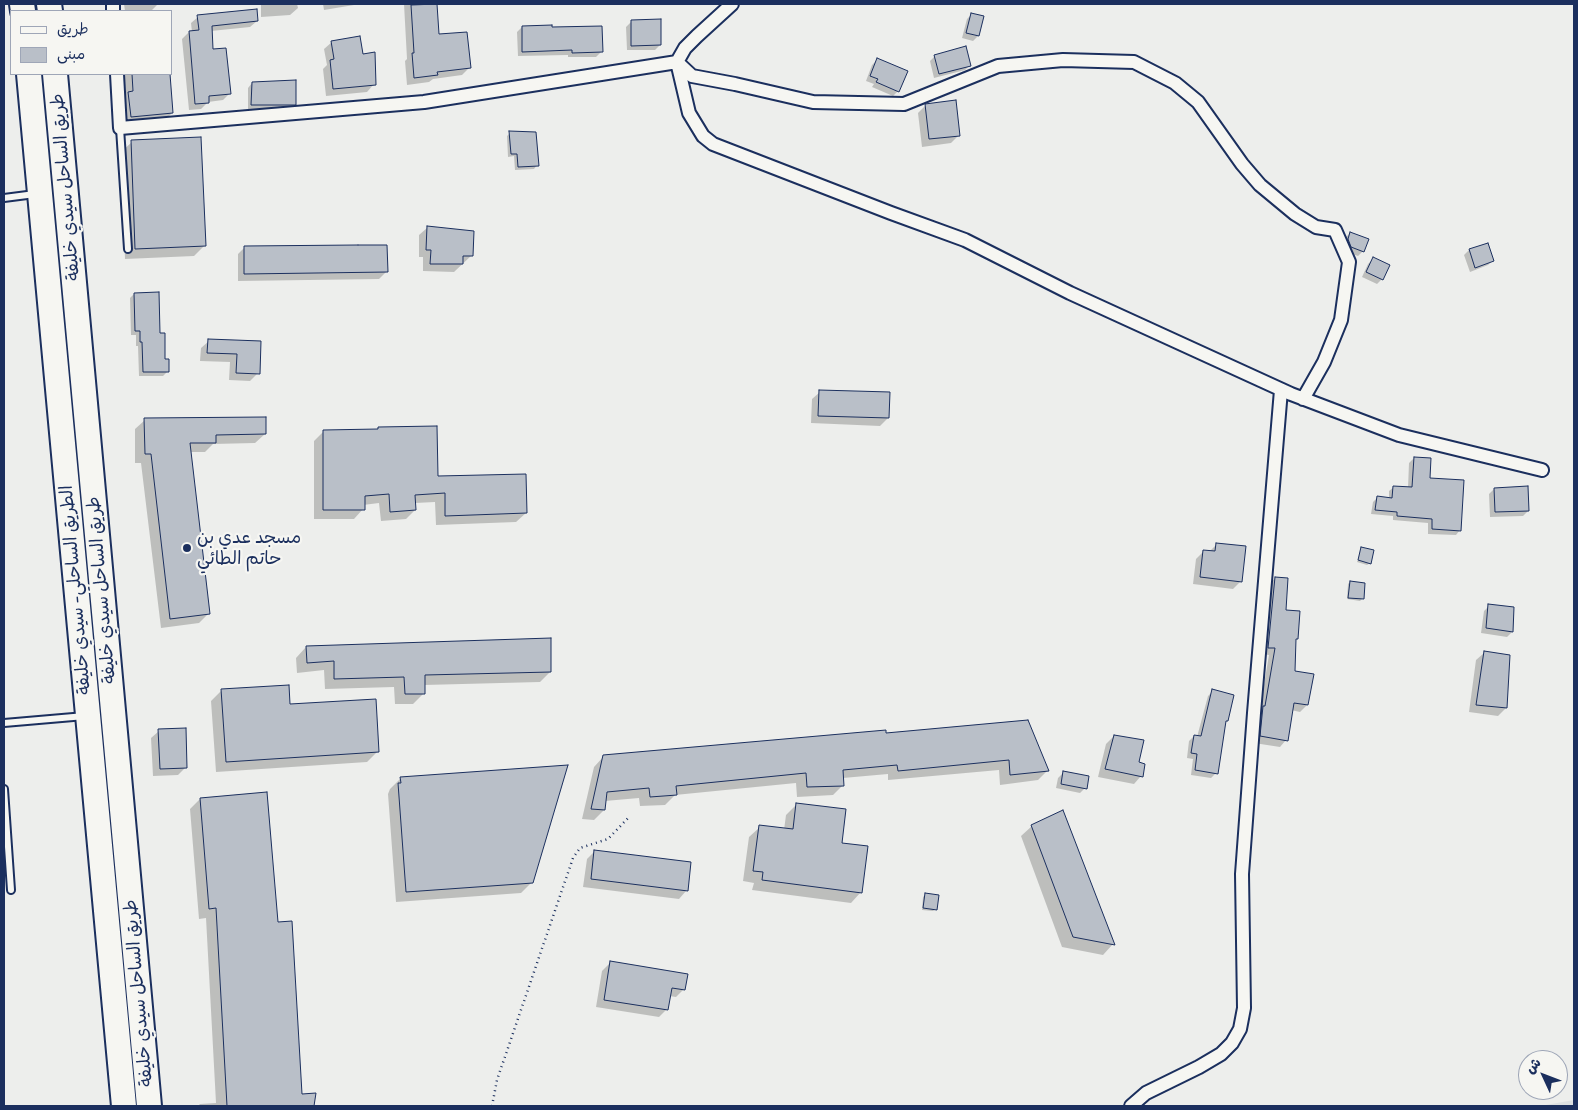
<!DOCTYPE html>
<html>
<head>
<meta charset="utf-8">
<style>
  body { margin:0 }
  #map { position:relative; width:1578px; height:1110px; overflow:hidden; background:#edeeec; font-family:"Patrick Hand","Playpen Sans Arabic",sans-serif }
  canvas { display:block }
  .frame { position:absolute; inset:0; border:5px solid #1b2f5e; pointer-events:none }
  .legend { position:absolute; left:10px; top:10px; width:162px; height:65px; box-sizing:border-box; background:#f6f6f2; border:1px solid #9ea6b7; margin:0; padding:6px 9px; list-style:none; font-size:15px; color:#1b2f5e }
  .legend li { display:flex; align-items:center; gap:10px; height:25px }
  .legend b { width:25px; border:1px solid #9ea6b7 }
  .north { position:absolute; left:1518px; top:1050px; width:50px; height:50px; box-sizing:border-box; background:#f6f6f2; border:1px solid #9ea6b7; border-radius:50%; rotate:313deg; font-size:14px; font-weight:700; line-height:20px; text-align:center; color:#1b2f5e }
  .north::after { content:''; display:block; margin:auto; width:18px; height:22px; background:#1b2f5e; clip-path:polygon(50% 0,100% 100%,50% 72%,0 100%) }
</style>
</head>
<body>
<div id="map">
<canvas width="1578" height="1110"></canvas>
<div class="frame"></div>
<ul class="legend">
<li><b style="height:6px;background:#f6f6f2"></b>طريق</li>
<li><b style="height:14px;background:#b9bfc8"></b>مبنى</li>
</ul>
<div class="north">ش</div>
</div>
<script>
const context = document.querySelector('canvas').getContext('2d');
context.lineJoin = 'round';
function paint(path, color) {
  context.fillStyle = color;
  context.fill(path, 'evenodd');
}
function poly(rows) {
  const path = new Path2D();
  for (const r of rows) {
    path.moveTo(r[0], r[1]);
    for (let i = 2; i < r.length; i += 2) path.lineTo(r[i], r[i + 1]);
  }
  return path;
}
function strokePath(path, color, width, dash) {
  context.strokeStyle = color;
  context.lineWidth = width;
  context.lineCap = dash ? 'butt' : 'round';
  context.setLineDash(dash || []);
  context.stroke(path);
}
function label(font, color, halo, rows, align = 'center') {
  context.font = font + ' "Patrick Hand","Playpen Sans Arabic",sans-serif';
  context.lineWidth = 4.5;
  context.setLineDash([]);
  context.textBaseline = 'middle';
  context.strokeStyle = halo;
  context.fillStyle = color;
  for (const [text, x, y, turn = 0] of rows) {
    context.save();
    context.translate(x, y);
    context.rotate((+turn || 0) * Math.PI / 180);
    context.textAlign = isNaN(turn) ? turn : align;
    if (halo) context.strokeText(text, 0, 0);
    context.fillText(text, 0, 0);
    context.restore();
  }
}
const built = poly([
  [1574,1100,1574,1106,1540,1106]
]);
const shadow = poly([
  [124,4,158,4,151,11,125,11],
  [261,4,297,4,298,8,290,15,261,17],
  [323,4,360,4,324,10],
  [404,4,436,4,438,36,470,67,462,75,433,79,429,82,407,85,405,61,407,59],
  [972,14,983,17,978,36,973,41,962,38,967,19],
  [198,17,257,21,250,27,211,31,212,51,229,94,223,100,208,102,201,109,189,110,182,39,189,32,192,32,191,23],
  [631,22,660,45,655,50,627,50,626,27],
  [522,27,601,52,596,57,568,57,568,55,518,56,517,32],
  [332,42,362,56,374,84,367,92,326,96,323,69,327,65,324,49],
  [935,56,970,65,965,70,934,78,930,61],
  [877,60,898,91,893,96,872,87,874,84,866,81,872,65],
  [124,74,169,74,172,113,165,120,124,124,122,101,126,96],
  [252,83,294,104,290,109,248,109,248,88],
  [926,105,959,135,951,143,922,147,918,113],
  [510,133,537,165,534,169,515,170,514,156,508,157,507,136],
  [132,142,204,246,194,256,125,259,121,152],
  [427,228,472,255,454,272,423,271,423,257,419,257,419,235],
  [1350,233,1363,251,1358,256,1347,252,1343,244,1345,238],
  [1487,244,1493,260,1488,265,1470,272,1464,255,1469,250],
  [245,247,386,272,379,279,238,281,238,254],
  [1373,259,1382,279,1377,284,1362,277,1368,264],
  [134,294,159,335,164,360,168,371,163,376,139,376,138,346,136,346,136,335,131,335,130,298],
  [209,341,260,342,258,373,250,381,229,380,230,362,200,361,201,348],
  [820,392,888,418,880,426,811,423,812,399],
  [145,420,265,434,255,443,213,444,205,452,190,452,209,613,199,623,161,628,141,463,135,463,135,429],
  [378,428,436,478,526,513,516,522,436,525,435,502,415,503,415,510,406,519,381,521,379,503,363,505,363,509,354,519,314,519,314,441,324,431,376,430],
  [1414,458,1460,530,1456,535,1428,534,1428,523,1393,520,1393,516,1371,514,1373,502,1377,498,1389,499,1389,491,1394,487,1408,488,1409,463],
  [1494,489,1528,511,1523,516,1490,517,1489,494],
  [1217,544,1241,581,1233,589,1193,584,1196,559,1204,551,1209,552],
  [1362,548,1370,563,1367,565,1357,562],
  [1275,578,1284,611,1296,639,1294,641,1294,672,1307,705,1300,712,1291,710,1286,740,1280,747,1254,743,1269,655,1261,654,1269,585],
  [1350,582,1362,599,1360,601,1347,599,1348,584],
  [1489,606,1512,632,1507,637,1481,633,1484,611],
  [306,647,550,672,540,682,424,685,424,693,413,704,395,704,394,687,325,689,324,670,297,673,296,658],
  [1484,653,1509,656,1506,708,1498,716,1469,712,1476,660],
  [222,690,288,705,378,751,367,762,216,772,211,701],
  [1213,691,1226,721,1225,723,1216,773,1211,778,1191,775,1193,759,1187,758,1189,741,1194,736,1197,737,1208,696],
  [1027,721,1048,770,1038,780,1000,785,999,770,888,780,888,774,843,778,843,785,833,795,797,797,796,783,675,795,665,805,640,806,639,798,605,801,604,810,594,820,582,819,594,767,604,756,885,735],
  [159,731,186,767,178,775,153,776,151,738],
  [1114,736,1138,763,1141,776,1134,784,1098,777,1106,744],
  [1063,773,1085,788,1080,793,1056,788,1058,778],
  [401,778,532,882,521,893,396,902,388,794,390,789],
  [200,799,276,923,301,1096,315,1094,312,1106,198,1106,200,1104,216,1103,206,918,199,919,190,809],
  [797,804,840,844,861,892,851,903,752,890,754,883,743,881,749,837,760,827,784,830,786,815],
  [1032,826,1113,944,1103,955,1062,947,1021,836],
  [595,851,690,863,686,891,679,899,583,887,587,859],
  [925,895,936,909,933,911,922,910,923,897],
  [610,963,684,989,676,997,669,996,667,1009,659,1017,596,1007,602,971]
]);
const building = poly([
  [437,4,439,34,467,32,471,68,437,72,438,75,414,78,412,53,414,53,411,5,437,4],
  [257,9,258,21,212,26,213,49,226,48,231,94,209,96,209,103,195,104,189,31,199,30,197,15,257,9],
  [971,13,984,16,979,36,966,33,971,13],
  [661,19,661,45,631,46,631,20,661,19],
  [552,25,552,27,602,26,603,52,572,53,572,50,522,52,522,26,552,25],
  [360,36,363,54,375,52,376,85,333,89,330,60,334,59,331,41,360,36],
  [966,46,971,66,939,74,934,55,966,46],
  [877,58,908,71,899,92,876,82,878,79,870,76,877,58],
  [132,74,170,74,173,113,131,117,128,92,133,91,132,74],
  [296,80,296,105,251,105,252,82,296,80],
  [956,100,960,136,929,139,925,104,956,100],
  [509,131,536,132,539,166,518,167,517,154,511,154,509,131],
  [201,137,206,246,135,249,131,140,201,137],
  [427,226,474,231,473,256,463,256,463,264,430,264,431,250,426,250,427,226],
  [1350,232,1369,239,1364,252,1351,247,1348,239,1350,232],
  [1488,243,1494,261,1475,268,1469,249,1488,243],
  [358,245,387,245,388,272,244,274,244,246,358,245],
  [1373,257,1390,265,1383,280,1366,272,1373,257],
  [159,292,160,333,165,333,165,359,169,359,169,372,143,372,142,342,140,342,140,331,135,331,134,293,159,292],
  [208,339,261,341,260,374,236,373,237,354,207,353,208,339],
  [819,390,890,392,889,418,818,416,819,390],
  [266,417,266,434,216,435,216,443,190,443,210,614,170,619,151,454,145,454,144,418,266,417],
  [437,426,438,476,526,474,527,513,445,516,445,493,415,495,416,510,390,512,389,494,365,496,365,510,323,510,323,430,378,429,378,427,437,426],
  [1414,457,1431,458,1430,478,1464,480,1461,531,1432,529,1432,519,1397,516,1397,512,1375,510,1377,496,1392,498,1393,486,1412,487,1414,457],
  [1528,486,1529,511,1495,512,1494,488,1528,486],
  [1216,543,1246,546,1242,582,1200,577,1203,550,1215,551,1216,543],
  [1361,547,1374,550,1371,564,1358,560,1361,547],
  [1275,577,1288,578,1286,610,1300,611,1298,639,1296,639,1295,671,1314,674,1308,705,1294,703,1288,741,1260,736,1263,706,1265,706,1275,648,1268,648,1275,577],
  [1350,581,1365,583,1364,599,1348,598,1350,581],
  [1488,604,1514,607,1513,632,1486,628,1488,604],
  [551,638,551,672,425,675,425,694,405,694,404,677,334,679,334,661,307,663,306,646,551,638],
  [1484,651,1510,655,1507,708,1476,705,1484,651],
  [289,685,290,704,376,699,379,752,226,762,221,689,289,685],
  [1212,689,1234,695,1228,721,1226,721,1218,774,1195,770,1197,754,1191,753,1194,735,1201,736,1212,689],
  [1028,720,1049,771,1010,775,1009,760,898,771,897,765,843,770,844,786,807,787,806,773,676,786,677,795,650,797,649,788,607,792,605,810,591,809,603,755,886,730,886,733,1028,720],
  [186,728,187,768,160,769,158,729,186,728],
  [1114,735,1144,740,1139,762,1145,764,1143,777,1105,769,1114,735],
  [568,765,533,883,406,892,398,783,401,783,400,777,568,765],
  [1063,771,1089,776,1087,789,1061,784,1063,771],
  [267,792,278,922,292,921,302,1094,316,1093,314,1106,227,1106,216,908,209,909,200,798,267,792],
  [796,803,846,809,842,843,868,846,862,893,762,880,763,872,753,871,759,825,793,829,796,803],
  [1063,810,1115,945,1073,937,1031,825,1063,810],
  [594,850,691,862,688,891,591,879,594,850],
  [925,893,939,895,937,910,923,908,925,893],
  [610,961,688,974,685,990,672,988,668,1010,604,1000,610,961]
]);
const path = poly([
  [492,1106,497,1080,573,858,580,848,608,839,630,816]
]);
const lane = poly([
  [120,128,128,249],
  [4,198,35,194],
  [4,723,85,716],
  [4,789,11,890]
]);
const street = poly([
  [113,4,113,11],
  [732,4,697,36,685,48,677,62,689,113,703,136,713,144,891,213,965,240,1070,293,1291,394,1399,435,1542,470],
  [677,62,692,76,735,84,813,102,904,104,998,66,1063,60,1134,62,1175,83,1198,102,1242,164,1260,185,1295,214,1316,227,1335,230,1349,262,1341,320,1324,362,1303,399],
  [117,74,120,128,424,102,677,62],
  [1131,1106,1146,1093,1199,1067,1221,1054,1232,1043,1240,1029,1244,1008,1242,874,1254,713,1281,390]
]);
const highway = poly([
  [22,4,23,11],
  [49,4,50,11],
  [29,74,124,1106],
  [55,74,149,1106]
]);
const markers = [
  [187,548,5,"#1b2f5e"]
];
const streetNames = [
  ["طريق الساحل سيدي خليفة",66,187,-95],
  ["الطريق الساحلي- سيدي خليفة",76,590,-95],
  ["طريق الساحل سيدي خليفة",102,590,-95],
  ["طريق الساحل سيدي خليفة",139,993,-95]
];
const poiNames = [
  ["مسجد عدي بن",197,538],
  ["حاتم الطائي",197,559]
];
paint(built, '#dde0e1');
paint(shadow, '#0003');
paint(building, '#b9bfc8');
strokePath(building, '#1b2f5e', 1);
strokePath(lane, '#1b2f5e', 10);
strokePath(street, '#1b2f5e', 16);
strokePath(highway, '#1b2f5e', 28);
strokePath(path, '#1b2f5e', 2.5, [1, 4]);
strokePath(lane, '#f6f6f2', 6);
strokePath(street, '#f6f6f2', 12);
strokePath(highway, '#f6f6f2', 24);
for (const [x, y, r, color] of markers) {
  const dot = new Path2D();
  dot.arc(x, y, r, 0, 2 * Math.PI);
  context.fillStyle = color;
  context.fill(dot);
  strokePath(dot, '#f6f6f2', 2);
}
label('18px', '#1b2f5e', '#f6f6f2', streetNames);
label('18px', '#1b2f5e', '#f6f6f2', poiNames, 'left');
</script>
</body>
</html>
